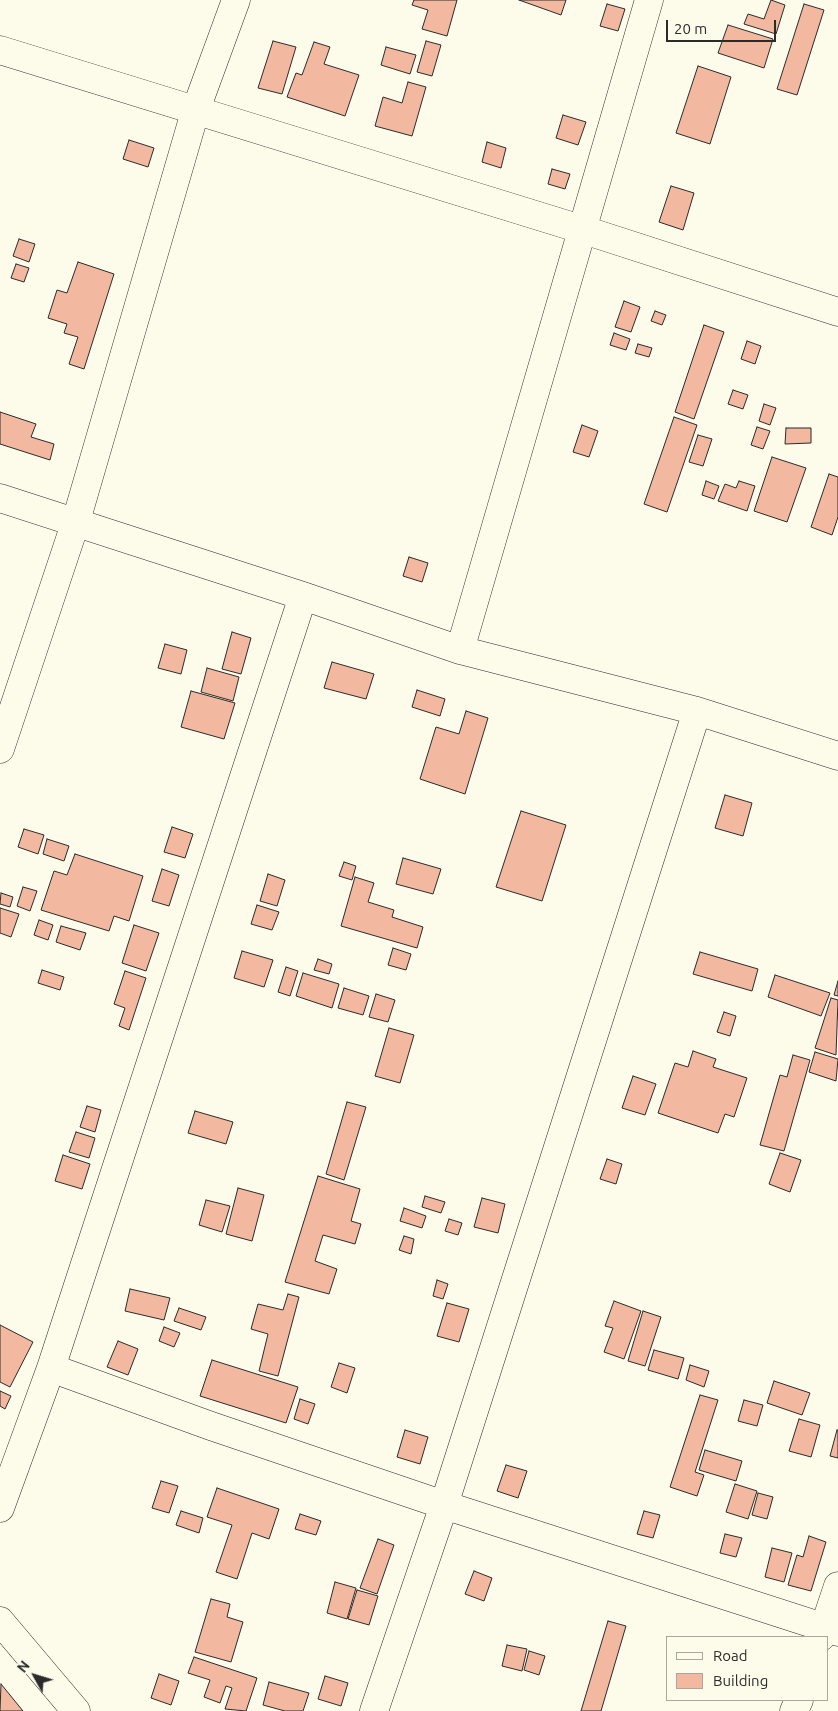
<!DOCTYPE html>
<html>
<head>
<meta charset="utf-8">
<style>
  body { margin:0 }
  #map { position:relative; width:838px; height:1711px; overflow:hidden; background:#fdfbea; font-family:Ubuntu,sans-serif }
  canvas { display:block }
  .legend { position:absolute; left:666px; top:1636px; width:162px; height:65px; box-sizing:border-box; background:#fdfbea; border:1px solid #a9a89e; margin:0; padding:6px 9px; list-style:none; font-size:15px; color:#2b2b2b }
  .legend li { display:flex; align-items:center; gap:10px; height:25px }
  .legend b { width:25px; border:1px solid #a9a89e }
  .north { position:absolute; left:10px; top:1651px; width:50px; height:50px; -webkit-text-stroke:4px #fdfbea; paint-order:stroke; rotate:309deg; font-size:14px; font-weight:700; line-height:20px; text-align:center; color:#2b2b2b }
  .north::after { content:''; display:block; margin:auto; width:18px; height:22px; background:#2b2b2b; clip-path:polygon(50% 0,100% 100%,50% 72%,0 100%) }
  .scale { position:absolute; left:666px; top:20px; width:110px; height:22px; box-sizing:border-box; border:2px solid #2b2b2b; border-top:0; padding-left:6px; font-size:15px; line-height:18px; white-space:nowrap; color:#2b2b2b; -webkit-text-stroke:4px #fdfbea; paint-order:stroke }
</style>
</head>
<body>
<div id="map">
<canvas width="838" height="1711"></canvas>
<ul class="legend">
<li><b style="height:6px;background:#fdfbea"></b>Road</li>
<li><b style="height:14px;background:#f2b8a0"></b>Building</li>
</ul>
<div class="north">N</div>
<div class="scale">20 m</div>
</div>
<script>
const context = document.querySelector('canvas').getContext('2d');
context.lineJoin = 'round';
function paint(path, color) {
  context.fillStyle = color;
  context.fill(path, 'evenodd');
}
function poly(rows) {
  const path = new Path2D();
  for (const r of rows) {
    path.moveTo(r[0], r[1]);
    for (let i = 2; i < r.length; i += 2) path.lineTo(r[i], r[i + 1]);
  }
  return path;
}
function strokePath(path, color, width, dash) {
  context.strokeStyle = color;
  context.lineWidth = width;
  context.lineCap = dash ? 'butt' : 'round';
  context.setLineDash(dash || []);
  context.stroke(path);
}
const building = poly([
  [414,0,457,0,447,36,422,29,428,10,412,5,414,0],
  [519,0,566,0,561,15,519,0],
  [771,0,785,5,776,34,744,24,748,14,764,19,771,0],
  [607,4,625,9,618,31,600,26,607,4],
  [804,4,824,10,797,95,777,89,804,4],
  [728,25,773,39,764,68,718,53,728,25],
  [273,41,296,47,282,94,258,88,273,41],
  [426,41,441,45,432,76,417,72,426,41],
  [314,42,330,47,324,64,359,75,345,116,287,97,296,73,302,75,314,42],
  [386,47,416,55,410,74,381,65,386,47],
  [698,66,731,77,710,144,676,133,698,66],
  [408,82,426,87,412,136,375,126,383,97,402,103,408,82],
  [563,115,586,122,578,145,556,138,563,115],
  [129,140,154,148,148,167,123,159,129,140],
  [487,142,506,148,501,168,482,162,487,142],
  [552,169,570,174,565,189,548,184,552,169],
  [671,186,694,193,683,230,659,222,671,186],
  [19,239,35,244,29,262,13,256,19,239],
  [78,262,114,274,84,369,69,364,78,337,64,333,67,324,48,318,57,290,67,293,78,262],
  [16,264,29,268,24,282,11,278,16,264],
  [624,301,640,307,631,332,615,327,624,301],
  [655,311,666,315,662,325,651,321,655,311],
  [704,325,724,332,694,419,675,412,704,325],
  [614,333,630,339,626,350,610,345,614,333],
  [747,341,761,346,755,364,741,359,747,341],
  [638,344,652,348,649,357,635,353,638,344],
  [733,390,748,395,743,409,728,404,733,390],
  [764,404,776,408,770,425,759,421,764,404],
  [0,412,36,424,31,437,54,444,50,460,0,444,0,412],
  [674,417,697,425,667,512,644,504,674,417],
  [582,425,598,431,589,457,573,452,582,425],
  [757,427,770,431,763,449,751,445,757,427],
  [786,428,811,428,811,443,785,444,786,428],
  [698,435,712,439,703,466,689,462,698,435],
  [772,457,806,468,787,522,754,511,772,457],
  [829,474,838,477,838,517,832,535,811,527,829,474],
  [706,481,719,486,714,499,702,495,706,481],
  [739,481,755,486,747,511,718,501,725,484,736,488,739,481],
  [409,557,428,563,422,582,403,576,409,557],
  [232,632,251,638,241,674,222,669,232,632],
  [165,644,187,650,181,674,158,668,165,644],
  [332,662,374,674,366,699,324,688,332,662],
  [207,668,239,677,233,701,201,692,207,668],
  [417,690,445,699,440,716,412,707,417,690],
  [191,691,235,703,224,739,181,727,191,691],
  [466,711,488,718,465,794,420,779,436,727,459,734,466,711],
  [725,795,752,803,743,836,715,828,725,795],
  [521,811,566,825,542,901,496,887,521,811],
  [172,827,193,834,185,858,164,852,172,827],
  [24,829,44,835,38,854,18,847,24,829],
  [47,839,69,846,64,861,43,854,47,839],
  [75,854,143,876,129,921,114,916,109,931,41,910,54,871,67,875,75,854],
  [403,858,441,869,433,894,396,884,403,858],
  [344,862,356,866,352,880,339,876,344,862],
  [162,869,179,875,169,906,152,901,162,869],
  [268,874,285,880,277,906,260,901,268,874],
  [355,877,374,883,368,902,394,910,392,917,423,927,417,948,341,926,355,877],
  [23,887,37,891,30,911,17,906,23,887],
  [1,893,13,897,10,907,0,904,1,893],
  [257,905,279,912,272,930,251,924,257,905],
  [0,908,19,914,11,937,0,933,0,908],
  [39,920,53,925,48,940,34,935,39,920],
  [134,925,159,933,146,971,122,963,134,925],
  [61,926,86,933,80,950,56,942,61,926],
  [393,948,411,954,406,970,388,965,393,948],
  [242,951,273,960,264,987,234,978,242,951],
  [700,952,758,969,752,991,693,974,700,952],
  [318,959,332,964,329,974,314,970,318,959],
  [286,967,298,971,290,996,278,992,286,967],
  [42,970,64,977,60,990,38,983,42,970],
  [125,971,146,978,129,1030,119,1026,125,1008,114,1004,125,971],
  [303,973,339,984,332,1008,296,996,303,973],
  [775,975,830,993,821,1016,768,997,775,975],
  [838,981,838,996,834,995,838,981],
  [344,988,369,996,363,1015,338,1008,344,988],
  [376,994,395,1000,388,1022,369,1017,376,994],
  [831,998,838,1000,836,1055,815,1048,831,998],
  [724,1012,736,1016,730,1036,717,1032,724,1012],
  [389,1028,414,1035,400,1083,375,1076,389,1028],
  [693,1051,716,1059,713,1067,747,1078,734,1117,725,1114,718,1133,658,1113,675,1063,688,1067,693,1051],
  [815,1052,838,1059,836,1081,809,1072,815,1052],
  [793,1055,810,1060,784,1151,760,1145,780,1075,787,1077,793,1055],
  [633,1076,656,1084,645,1115,622,1108,633,1076],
  [347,1102,366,1107,344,1180,326,1174,347,1102],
  [87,1106,101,1110,95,1132,80,1127,87,1106],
  [195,1111,233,1122,226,1144,188,1133,195,1111],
  [76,1132,95,1138,89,1158,69,1152,76,1132],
  [780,1153,801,1160,790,1192,769,1184,780,1153],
  [63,1155,90,1164,82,1189,55,1181,63,1155],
  [607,1159,622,1164,616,1184,600,1179,607,1159],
  [318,1176,360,1189,351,1221,361,1224,355,1244,323,1235,315,1261,337,1269,329,1294,285,1282,318,1176],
  [238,1188,264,1195,252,1241,226,1234,238,1188],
  [425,1196,445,1202,441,1213,422,1207,425,1196],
  [482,1198,505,1204,498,1233,474,1227,482,1198],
  [206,1200,230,1206,222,1232,199,1225,206,1200],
  [404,1208,426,1216,422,1228,400,1221,404,1208],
  [449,1219,462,1223,458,1235,445,1231,449,1219],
  [404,1236,414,1239,411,1254,399,1250,404,1236],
  [437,1280,448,1284,443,1299,433,1296,437,1280],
  [130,1289,170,1298,164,1320,125,1311,130,1289],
  [288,1294,299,1297,278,1376,259,1371,268,1334,251,1329,258,1304,283,1310,288,1294],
  [614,1301,641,1311,624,1359,604,1352,613,1328,605,1326,614,1301],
  [447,1303,469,1309,459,1342,437,1336,447,1303],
  [179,1308,206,1317,201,1330,174,1321,179,1308],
  [643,1311,661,1317,645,1366,628,1361,643,1311],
  [0,1325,33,1342,10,1387,0,1382,0,1325],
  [164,1327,180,1333,174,1347,159,1341,164,1327],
  [118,1341,138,1349,128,1375,107,1367,118,1341],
  [654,1350,684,1358,678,1379,648,1370,654,1350],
  [212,1360,298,1387,286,1423,200,1396,212,1360],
  [339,1363,355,1368,347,1393,331,1387,339,1363],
  [690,1365,709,1371,704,1387,686,1380,690,1365],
  [774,1381,810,1393,802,1415,767,1403,774,1381],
  [0,1391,11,1396,5,1409,0,1406,0,1391],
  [700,1395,718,1400,695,1472,704,1475,697,1496,670,1487,700,1395],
  [300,1399,315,1404,308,1424,294,1419,300,1399],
  [744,1400,763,1405,757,1426,738,1421,744,1400],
  [799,1419,820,1425,811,1457,789,1451,799,1419],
  [405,1430,428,1437,420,1464,397,1457,405,1430],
  [837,1430,838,1430,838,1458,830,1456,837,1430],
  [705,1450,742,1461,736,1481,699,1470,705,1450],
  [506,1465,527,1471,518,1498,497,1491,506,1465],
  [161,1481,178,1486,169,1513,152,1508,161,1481],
  [735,1484,757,1491,748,1519,726,1512,735,1484],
  [217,1488,279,1509,269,1539,252,1533,237,1579,216,1572,232,1525,207,1517,217,1488],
  [758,1493,773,1497,767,1519,752,1515,758,1493],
  [181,1511,203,1518,199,1533,176,1525,181,1511],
  [644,1511,660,1515,653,1538,637,1534,644,1511],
  [300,1514,321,1521,316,1535,295,1529,300,1514],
  [725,1534,742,1538,736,1557,720,1553,725,1534],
  [809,1536,826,1542,811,1591,788,1585,797,1555,803,1557,809,1536],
  [378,1539,394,1545,377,1594,360,1588,378,1539],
  [772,1548,792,1553,784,1582,765,1577,772,1548],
  [474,1571,492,1578,484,1601,465,1594,474,1571],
  [335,1582,356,1588,347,1619,327,1613,335,1582],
  [357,1590,378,1596,369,1625,348,1619,357,1590],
  [211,1599,230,1604,227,1617,243,1622,231,1662,195,1652,211,1599],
  [608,1621,626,1626,601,1711,581,1711,608,1621],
  [507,1645,527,1649,522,1671,502,1666,507,1645],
  [529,1651,545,1656,539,1675,524,1670,529,1651],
  [194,1657,257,1678,246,1711,225,1709,232,1688,226,1686,220,1703,204,1697,210,1680,188,1673,194,1657],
  [159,1674,179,1681,171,1705,151,1698,159,1674],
  [325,1676,348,1683,341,1706,318,1699,325,1676],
  [269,1682,309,1693,303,1711,285,1711,263,1705,269,1682],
  [1,1684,23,1711,0,1711,1,1684]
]);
const street = poly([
  [0,50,584,230,838,312],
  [0,498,303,596,460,650,697,711,838,756],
  [460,650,649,0],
  [0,749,76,521,195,112,236,0],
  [51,1368,211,1426,444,1505,838,1632],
  [0,1508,51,1368,303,596],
  [0,1621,76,1711],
  [821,1637,838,1586],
  [374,1711,444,1505,697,711],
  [794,1711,799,1700]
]);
paint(building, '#f2b8a0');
strokePath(building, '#2b2b2b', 1);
strokePath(street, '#2b2b2b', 29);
strokePath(street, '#fdfbea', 28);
</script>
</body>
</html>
